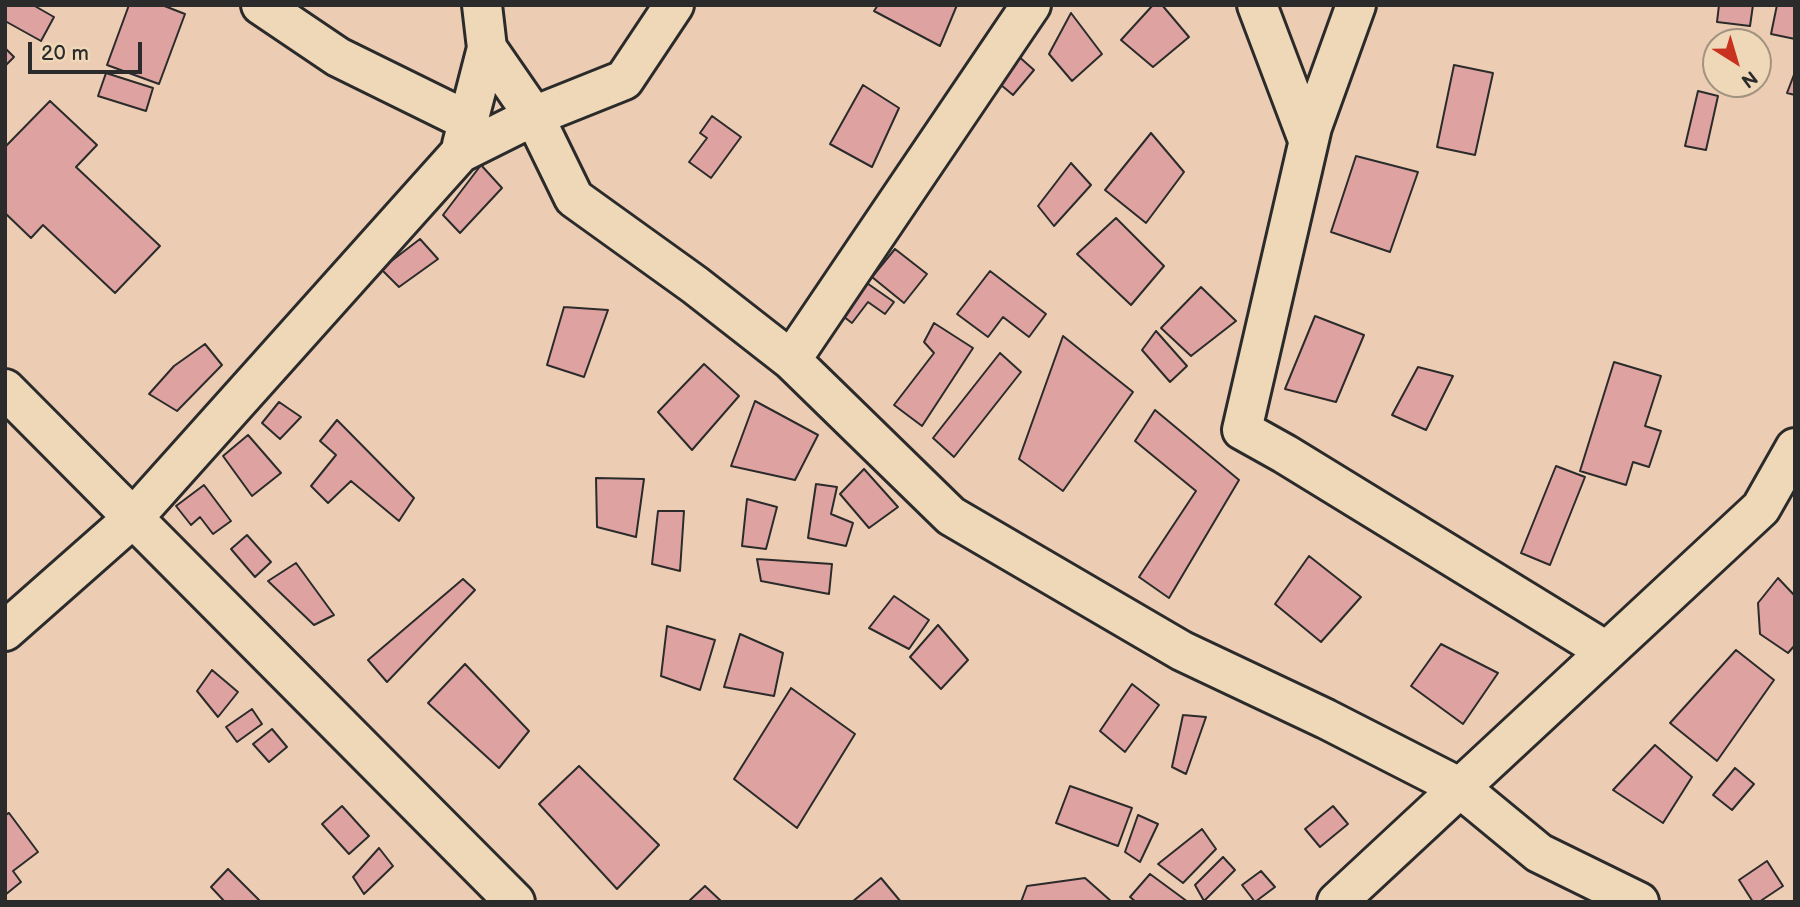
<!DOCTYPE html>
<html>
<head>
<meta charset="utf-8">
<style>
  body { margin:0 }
  #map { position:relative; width:1800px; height:907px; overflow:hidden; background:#eccdb3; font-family:"Balsamiq Sans",sans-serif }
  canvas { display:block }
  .frame { position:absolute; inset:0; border:7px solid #2b2b2b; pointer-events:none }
  .north { position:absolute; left:1702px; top:28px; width:70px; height:70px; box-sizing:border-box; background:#efd8b8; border:2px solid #a19380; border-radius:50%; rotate:143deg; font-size:19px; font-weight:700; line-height:28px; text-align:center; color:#2b2b2b }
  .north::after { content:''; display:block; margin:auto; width:24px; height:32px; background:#c8321e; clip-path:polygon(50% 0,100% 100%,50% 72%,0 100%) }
  .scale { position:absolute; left:28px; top:42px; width:114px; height:32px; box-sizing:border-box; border:4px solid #2b2b2b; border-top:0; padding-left:9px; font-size:21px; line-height:24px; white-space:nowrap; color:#2b2b2b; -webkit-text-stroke:5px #efd8b8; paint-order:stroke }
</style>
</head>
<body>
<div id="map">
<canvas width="1800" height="907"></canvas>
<div class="frame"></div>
<div class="north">N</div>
<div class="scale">20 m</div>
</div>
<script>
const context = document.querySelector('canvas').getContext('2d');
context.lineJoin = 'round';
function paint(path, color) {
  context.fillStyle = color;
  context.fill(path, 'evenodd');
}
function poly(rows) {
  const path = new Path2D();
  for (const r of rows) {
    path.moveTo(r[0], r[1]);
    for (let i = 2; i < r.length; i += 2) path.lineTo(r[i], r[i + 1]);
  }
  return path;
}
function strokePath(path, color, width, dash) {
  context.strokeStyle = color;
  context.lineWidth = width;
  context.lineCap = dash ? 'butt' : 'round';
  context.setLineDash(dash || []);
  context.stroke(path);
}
const building = poly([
  [5,5,33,5,54,17,41,41,5,21,5,5],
  [129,5,162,5,185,14,159,84,107,65,129,5],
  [878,5,957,5,940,46,874,11,878,5],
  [1153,5,1162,5,1189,37,1153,67,1121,40,1153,5],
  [1719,5,1753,5,1750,26,1717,22,1719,5],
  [1777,5,1795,5,1795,39,1771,34,1777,5],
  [1071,13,1102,54,1072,81,1049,54,1071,13],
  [5,48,14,57,5,66,5,48],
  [1017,55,1034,70,1013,95,995,80,1017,55],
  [1454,65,1493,73,1475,155,1437,147,1454,65],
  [1795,72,1795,95,1787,93,1795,72],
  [106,73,153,88,146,111,98,96,106,73],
  [863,85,899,108,872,167,830,144,863,85],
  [1698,91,1718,96,1706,150,1685,146,1698,91],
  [50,101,97,145,76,167,160,246,115,293,43,225,31,238,5,213,5,147,50,101],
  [712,116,741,137,711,178,689,162,707,138,700,133,712,116],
  [1151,133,1184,172,1146,223,1105,190,1151,133],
  [1356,156,1418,172,1390,252,1331,232,1356,156],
  [1071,163,1091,185,1054,226,1038,206,1071,163],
  [481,165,502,188,460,233,443,215,481,165],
  [1116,218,1164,266,1131,305,1077,254,1116,218],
  [420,239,438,259,399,287,381,269,420,239],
  [895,249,927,274,904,303,872,277,895,249],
  [990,271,1046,314,1029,337,1003,317,988,337,957,314,990,271],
  [864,281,894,302,885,314,868,302,852,323,840,314,864,281],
  [1201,287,1236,321,1191,356,1161,328,1201,287],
  [564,307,608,310,584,377,547,365,564,307],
  [1315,316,1364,335,1336,402,1285,389,1315,316],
  [934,323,973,348,922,426,894,405,934,353,924,342,934,323],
  [1156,331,1187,366,1170,382,1142,350,1156,331],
  [1063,336,1133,392,1063,491,1019,459,1063,336],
  [205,344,222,365,177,411,149,394,174,366,205,344],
  [1000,353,1021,372,954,457,933,438,1000,353],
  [1614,362,1661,376,1645,426,1661,431,1649,467,1633,462,1626,485,1580,471,1614,362],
  [704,364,739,396,692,450,658,412,704,364],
  [1418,367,1453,376,1426,430,1392,415,1418,367],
  [755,401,818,435,795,480,731,466,755,401],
  [279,402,301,417,280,439,262,423,279,402],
  [1155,410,1239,480,1169,598,1139,577,1196,491,1135,441,1155,410],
  [337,420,414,498,399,521,351,481,328,503,311,486,336,455,320,441,337,420],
  [248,435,281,473,252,496,223,456,248,435],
  [1556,466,1585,477,1550,565,1521,553,1556,466],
  [864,469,898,507,869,528,840,494,864,469],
  [596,478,644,479,636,537,597,527,596,478],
  [816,484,837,487,831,514,853,523,846,546,808,538,816,484],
  [204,485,231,521,213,534,200,517,191,525,176,506,204,485],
  [747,499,777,507,766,549,742,546,747,499],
  [658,511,684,511,680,571,652,564,658,511],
  [247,535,271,562,255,577,231,549,247,535],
  [1309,556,1361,597,1321,642,1275,604,1309,556],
  [757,559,832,564,829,594,761,581,757,559],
  [296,563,334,615,314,625,268,581,296,563],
  [1778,578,1795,596,1795,645,1788,653,1760,634,1758,603,1778,578],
  [463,579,475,590,387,682,368,660,463,579],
  [894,596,929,620,909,649,869,628,894,596],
  [938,625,968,660,941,689,910,657,938,625],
  [667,626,715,640,700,690,661,676,667,626],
  [740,634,783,653,774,696,724,687,740,634],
  [1441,644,1498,673,1463,724,1411,686,1441,644],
  [1736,650,1774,680,1717,761,1670,723,1736,650],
  [465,664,529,731,499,768,428,703,465,664],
  [212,670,238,692,218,717,197,691,212,670],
  [1132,684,1159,705,1125,752,1100,731,1132,684],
  [791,688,855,734,797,828,734,779,791,688],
  [252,709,262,724,237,742,226,727,252,709],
  [1183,715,1206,717,1186,774,1172,767,1183,715],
  [272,729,287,747,269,762,253,744,272,729],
  [1655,745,1692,777,1663,823,1613,790,1655,745],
  [579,766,659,845,617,889,539,804,579,766],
  [1735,768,1754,784,1732,810,1713,795,1735,768],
  [1070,786,1132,808,1118,846,1056,823,1070,786],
  [342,806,369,836,349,854,322,824,342,806],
  [1333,806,1348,824,1320,847,1305,829,1333,806],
  [9,813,38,852,13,871,21,882,5,895,5,815,9,813],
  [1138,815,1158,824,1140,862,1125,852,1138,815],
  [1202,829,1216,849,1183,883,1158,864,1202,829],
  [379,848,393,866,364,894,353,877,379,848],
  [1223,857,1235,870,1204,901,1195,885,1223,857],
  [1767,861,1783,886,1759,902,1753,902,1739,880,1767,861],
  [228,869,261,902,225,902,211,887,228,869],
  [1261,871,1275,887,1255,902,1242,885,1261,871],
  [1150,874,1188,902,1136,902,1130,897,1150,874],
  [881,878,901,902,852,902,881,878],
  [1085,878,1112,902,1021,902,1027,886,1085,878],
  [705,886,722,902,688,902,705,886]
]);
const minor = poly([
  [261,5,338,57,468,121],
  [482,5,487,48,534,116,624,80,674,5],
  [1257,5,1308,140],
  [1356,5,1312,127,1242,430,1285,454,1606,651],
  [462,145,487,48],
  [791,360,1031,5],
  [5,389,515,902],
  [5,631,133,518,460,153,534,116,574,198,695,285,791,360,951,516,1182,651,1326,719,1459,787,1539,853,1639,902],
  [1337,902,1761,508,1795,448]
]);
paint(building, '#dea3a0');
strokePath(building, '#2b2b2b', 2);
strokePath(minor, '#2b2b2b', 44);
strokePath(minor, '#efd8b8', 38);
</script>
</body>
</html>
